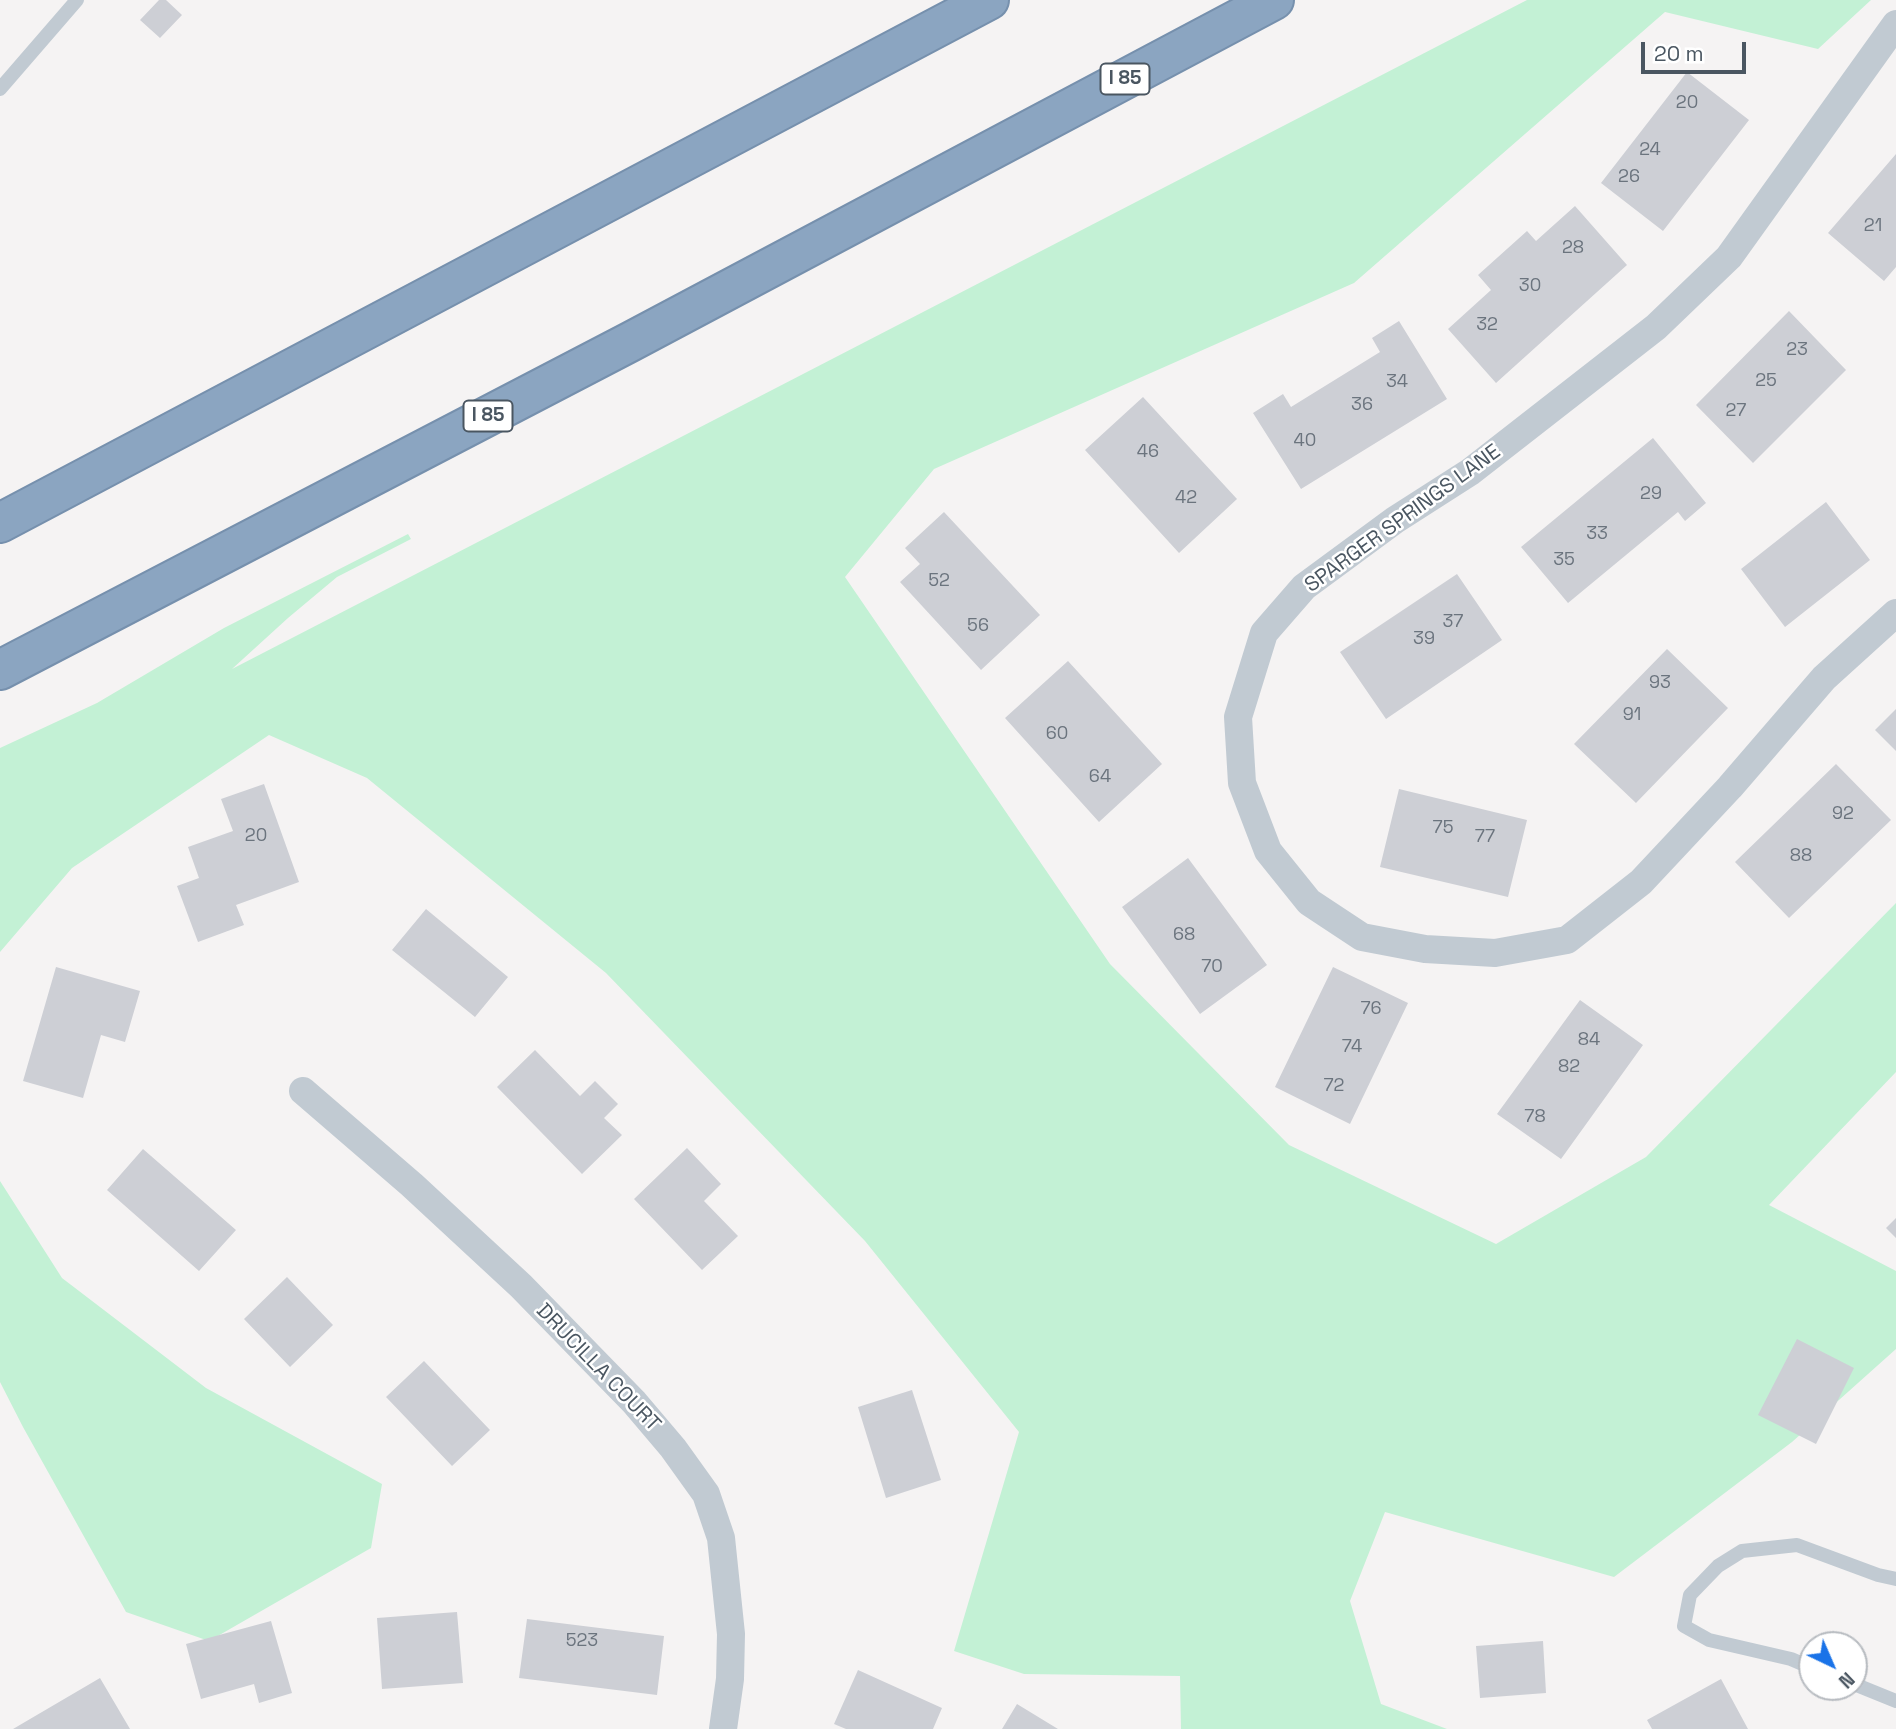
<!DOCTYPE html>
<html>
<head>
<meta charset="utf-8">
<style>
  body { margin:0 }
  #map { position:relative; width:1896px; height:1729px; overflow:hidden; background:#f5f3f3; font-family:"Space Grotesk",sans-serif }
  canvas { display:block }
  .north { position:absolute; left:1798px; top:1631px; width:70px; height:70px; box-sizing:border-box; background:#fff; border:2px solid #b7bbc0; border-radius:50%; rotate:136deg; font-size:19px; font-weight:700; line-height:28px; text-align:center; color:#4a5661 }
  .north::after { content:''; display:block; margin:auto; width:24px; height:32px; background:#1a73e8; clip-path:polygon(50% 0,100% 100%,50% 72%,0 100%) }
  .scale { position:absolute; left:1641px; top:42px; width:105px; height:32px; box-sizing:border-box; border:4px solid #4a5661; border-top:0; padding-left:9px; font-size:21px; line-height:24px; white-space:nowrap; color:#4a5661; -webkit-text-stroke:5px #fff; paint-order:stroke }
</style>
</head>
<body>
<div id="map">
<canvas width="1896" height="1729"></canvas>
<div class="north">N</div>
<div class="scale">20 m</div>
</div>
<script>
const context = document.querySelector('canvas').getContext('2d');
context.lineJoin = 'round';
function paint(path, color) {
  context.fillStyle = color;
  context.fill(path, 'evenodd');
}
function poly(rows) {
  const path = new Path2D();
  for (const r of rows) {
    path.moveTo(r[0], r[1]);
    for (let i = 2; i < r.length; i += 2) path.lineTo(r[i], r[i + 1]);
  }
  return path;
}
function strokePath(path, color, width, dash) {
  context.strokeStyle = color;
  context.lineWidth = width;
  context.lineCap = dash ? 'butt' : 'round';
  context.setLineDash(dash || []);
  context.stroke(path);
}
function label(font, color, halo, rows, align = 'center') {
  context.font = font + ' "Space Grotesk",sans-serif';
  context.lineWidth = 5;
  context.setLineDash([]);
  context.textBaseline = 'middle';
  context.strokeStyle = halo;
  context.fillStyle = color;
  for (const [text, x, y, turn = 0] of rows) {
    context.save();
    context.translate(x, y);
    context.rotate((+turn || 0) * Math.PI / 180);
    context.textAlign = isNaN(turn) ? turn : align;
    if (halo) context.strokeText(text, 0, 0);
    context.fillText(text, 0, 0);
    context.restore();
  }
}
const green = poly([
  [1527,0,1871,0,1818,49,1665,12,1354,283,934,469,845,577,1110,964,1289,1145,1496,1244,1646,1157,1896,903,1896,1072,1769,1205,1896,1271,1896,1349,1792,1442,1614,1577,1385,1512,1350,1601,1381,1704,1447,1729,1181,1729,1180,1676,1024,1674,954,1651,1019,1432,865,1241,606,973,367,778,269,735,72,868,0,952,0,748,97,703,224,628,408,534,411,539,337,577,288,618,232,669],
  [0,1181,62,1278,206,1388,382,1484,371,1548,209,1641,126,1612,23,1427,0,1382]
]);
const building = poly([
  [159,0,166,0,182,15,160,38,140,20],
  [1687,72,1749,120,1663,231,1601,183],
  [1896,154,1896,267,1884,281,1828,233],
  [1575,206,1627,265,1496,383,1448,329,1491,290,1478,275,1527,231,1536,241],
  [1789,311,1846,370,1753,463,1696,405],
  [1399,321,1447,399,1301,489,1253,413,1283,394,1291,407,1380,352,1372,338],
  [1143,397,1237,499,1179,553,1085,450],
  [1653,438,1706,503,1685,521,1678,512,1568,603,1521,547],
  [1826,502,1870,560,1785,627,1741,569],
  [944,512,1040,615,981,670,900,582,920,564,905,548],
  [1457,574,1502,640,1386,719,1340,652],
  [1667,649,1728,708,1636,803,1574,744],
  [1068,661,1162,764,1099,822,1005,718],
  [1896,709,1896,751,1875,730],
  [1836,764,1891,820,1789,918,1735,862],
  [264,784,299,882,236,905,244,925,198,942,177,886,199,878,188,847,233,831,221,799],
  [1399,789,1527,820,1508,897,1380,867],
  [1188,858,1267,965,1200,1014,1122,907],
  [426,909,508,977,475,1017,392,950],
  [56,967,140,991,125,1042,101,1035,83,1098,23,1081],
  [1333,967,1408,1003,1350,1124,1275,1087],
  [1580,1000,1643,1045,1561,1159,1497,1114],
  [535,1050,580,1096,595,1081,618,1104,604,1118,622,1135,582,1174,497,1087],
  [687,1148,721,1184,704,1201,738,1236,702,1270,634,1199],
  [143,1149,236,1230,199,1271,107,1190],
  [1896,1218,1896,1238,1886,1228],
  [287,1277,333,1325,290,1367,244,1319],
  [1797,1339,1854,1368,1816,1444,1758,1415],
  [424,1361,490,1430,452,1466,386,1397],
  [912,1390,941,1480,886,1498,858,1407],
  [457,1612,463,1683,382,1689,377,1618],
  [527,1619,664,1636,657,1695,519,1678],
  [271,1621,292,1693,259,1703,254,1684,201,1699,186,1644],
  [1543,1641,1546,1693,1480,1698,1476,1646],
  [858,1670,942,1708,933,1729,846,1729,834,1724],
  [100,1678,130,1729,13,1729],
  [1721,1679,1748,1729,1652,1729,1647,1720],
  [1017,1704,1058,1729,1002,1729]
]);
const service = poly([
  [0,89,77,0],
  [1812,1668,1791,1659,1709,1640,1684,1626,1690,1595,1718,1566,1742,1551,1797,1545,1878,1575,1896,1579],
  [1854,1684,1896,1701]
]);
const minor = poly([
  [1896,24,1729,257,1656,327,1470,472,1395,520,1304,587,1264,633,1238,717,1242,783,1268,851,1309,902,1362,937,1425,949,1495,953,1567,940,1641,882,1730,787,1824,678,1896,613],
  [303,1091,412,1185,521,1286,634,1402,673,1448,706,1494,721,1538,731,1634,730,1679,723,1729]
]);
const motorway = poly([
  [0,523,989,0],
  [0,670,630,342,1274,0]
]);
const numberNames = [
  ["20",1687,103],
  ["24",1650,150],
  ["26",1629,177],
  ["21",1873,226],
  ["28",1573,248],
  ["30",1530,286],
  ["32",1487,325],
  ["23",1797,350],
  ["25",1766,381],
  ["34",1397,382],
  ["36",1362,405],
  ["27",1736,411],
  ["40",1305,441],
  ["46",1148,452],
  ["29",1651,494],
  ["42",1186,498],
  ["33",1597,534],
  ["35",1564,560],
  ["52",939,581],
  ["37",1453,622],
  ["56",978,626],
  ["39",1424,639],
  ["93",1660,683],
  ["91",1632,715],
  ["60",1057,734],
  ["64",1100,777],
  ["92",1843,814],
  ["75",1443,828],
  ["20",256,836],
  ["77",1485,837],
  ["88",1801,856],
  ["68",1184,935],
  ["70",1212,967],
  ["76",1371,1009],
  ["84",1589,1040],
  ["74",1352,1047],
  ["82",1569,1067],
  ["72",1334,1086],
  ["78",1535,1117],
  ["523",582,1641]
];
const shields = [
  [1125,79,49],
  [488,416,49]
];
const shieldNames = [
  ["I 85",1125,79],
  ["I 85",488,416]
];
const streetNames = [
  ["SPARGER SPRINGS LANE",1403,519,-36],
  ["DRUCILLA COURT",598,1368,46]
];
paint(green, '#c3f1d5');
paint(building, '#cdcfd5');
strokePath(motorway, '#7690ad', 42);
strokePath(service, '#c1cad2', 14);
strokePath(minor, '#c1cad2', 28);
strokePath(motorway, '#8ba5c1', 38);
label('18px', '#6b747e', null, numberNames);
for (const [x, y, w] of shields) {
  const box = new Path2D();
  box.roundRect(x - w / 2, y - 15.5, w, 31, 5);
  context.fillStyle = '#fff';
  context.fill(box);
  strokePath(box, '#4a5661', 2);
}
label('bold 19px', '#4a5661', null, shieldNames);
label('21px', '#4a5661', '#fff', streetNames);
</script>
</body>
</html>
